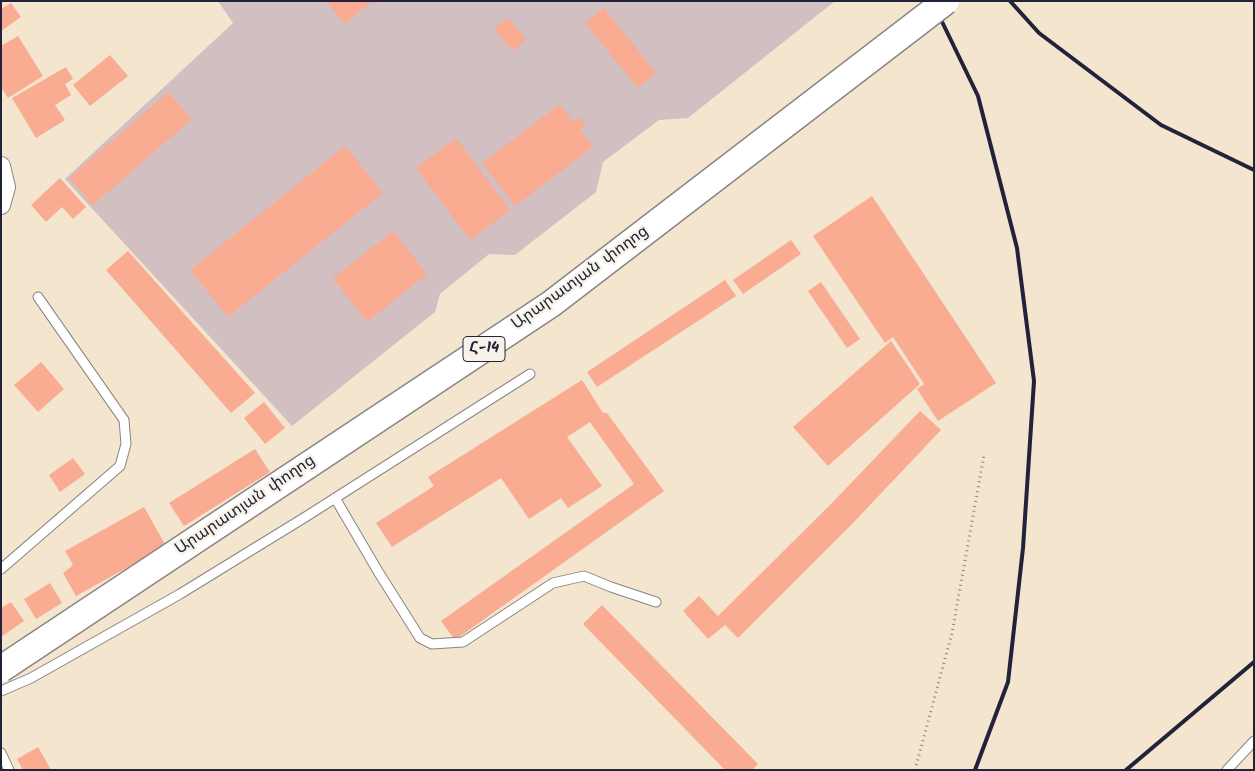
<!DOCTYPE html>
<html>
<head>
<meta charset="utf-8">
<style>
  body { margin:0 }
  #map { position:relative; width:1255px; height:771px; overflow:hidden; background:#f3e5ce; font-family:Kalam,sans-serif }
  canvas { display:block }
  .frame { position:absolute; inset:0; border:2px solid #22223b; pointer-events:none }
</style>
</head>
<body>
<div id="map">
<canvas width="1255" height="771"></canvas>
<div class="frame"></div>
</div>
<script>
const context = document.querySelector('canvas').getContext('2d');
context.lineJoin = 'round';
function paint(path, color) {
  context.fillStyle = color;
  context.fill(path, 'evenodd');
}
function poly(rows) {
  const path = new Path2D();
  for (const r of rows) {
    path.moveTo(r[0], r[1]);
    for (let i = 2; i < r.length; i += 2) path.lineTo(r[i], r[i + 1]);
  }
  return path;
}
function strokePath(path, color, width, dash) {
  context.strokeStyle = color;
  context.lineWidth = width;
  context.lineCap = dash ? 'butt' : 'round';
  context.setLineDash(dash || []);
  context.stroke(path);
}
function label(font, color, halo, rows, align = 'center') {
  context.font = font + ' Kalam,"Noto Sans Armenian",sans-serif';
  context.lineWidth = 5;
  context.setLineDash([]);
  context.textBaseline = 'middle';
  context.strokeStyle = halo;
  context.fillStyle = color;
  for (const [text, x, y, turn = 0] of rows) {
    context.save();
    context.translate(x, y);
    context.rotate((+turn || 0) * Math.PI / 180);
    context.textAlign = isNaN(turn) ? turn : align;
    if (halo) context.strokeText(text, 0, 0);
    context.fillText(text, 0, 0);
    context.restore();
  }
}
const industrial = poly([
  [218,1,835,1,688,118,659,120,603,162,596,192,515,255,489,254,440,294,435,312,292,426,65,179,233,23]
]);
const building = poly([
  [327,1,373,1,344,24],
  [11,3,21,17,1,31,1,9],
  [604,8,656,73,638,88,585,23],
  [508,18,526,39,513,51,494,29],
  [18,36,43,76,8,98,1,87,1,46],
  [110,55,128,76,90,106,73,85],
  [66,67,73,79,65,84,71,95,55,105,65,120,36,138,12,98],
  [168,92,192,119,93,205,69,178],
  [560,104,573,122,579,117,585,126,580,129,593,147,515,206,482,163],
  [456,138,510,210,470,240,416,168],
  [345,146,383,193,228,317,190,270],
  [60,178,86,207,73,219,62,207,46,222,31,205],
  [872,196,996,383,938,421,917,389,924,384,893,337,885,343,813,236],
  [393,231,427,274,367,322,333,278],
  [791,240,801,254,743,294,733,280],
  [128,251,255,393,231,413,106,270],
  [725,280,736,296,597,387,587,372],
  [821,282,860,339,847,348,808,291],
  [891,341,920,384,828,466,793,427],
  [41,362,64,389,38,412,14,385],
  [582,380,603,413,607,413,664,491,455,640,441,621,634,484,590,422,567,437,602,486,568,508,561,498,529,519,501,478,392,547,376,523,434,486,428,477],
  [264,402,285,428,265,444,244,418],
  [920,411,941,430,852,524,738,638,725,625,708,639,683,611,699,596,718,616,831,504],
  [255,449,270,472,184,526,169,503],
  [73,458,85,474,60,492,49,475],
  [144,507,166,546,76,596,63,573,73,565,65,551],
  [50,583,62,603,36,619,24,599],
  [11,602,24,621,1,637,1,608],
  [602,605,758,764,752,770,725,770,583,624],
  [38,747,51,770,23,770,17,759]
]);
const path = poly([
  [915,770,952,633,984,455]
]);
const lane = poly([
  [335,498,379,573,420,638,432,644,463,642,553,583,584,576,611,587,656,602],
  [1,569,120,466,126,444,124,420,38,297],
  [1,691,31,678,180,594,307,516,530,374],
  [1,753,9,770],
  [1227,770,1254,741]
]);
const street = poly([
  [1,166,6,187,1,205]
]);
const rail = poly([
  [932,1,978,96,1017,248,1034,381,1023,548,1008,682,975,770],
  [1010,1,1039,33,1161,125,1254,170],
  [1126,770,1254,662]
]);
const primaryBridge = poly([
  [1,669,551,304,946,1]
]);
const shields = [
  [484,349,42]
];
const shieldNames = [
  ["Հ-14",484,349]
];
const streetNames = [
  ["Արարատյան փողոց",581,279,-36],
  ["Արարատյան փողոց",246,506,-34]
];
paint(industrial, '#d2bfc1');
paint(building, '#f9ac91');
strokePath(lane, '#8a8484', 11);
strokePath(street, '#8a8484', 20);
strokePath(path, '#8a8484', 3, [1, 4]);
strokePath(lane, '#fff', 9);
strokePath(street, '#fff', 18);
strokePath(rail, '#22223b', 4);
strokePath(primaryBridge, '#8a8484', 29, []);
strokePath(primaryBridge, '#fff', 26);
for (const [x, y, w] of shields) {
  const box = new Path2D();
  box.roundRect(x - w / 2, y - 12.5, w, 25, 4);
  context.fillStyle = '#f7f3e8';
  context.fill(box);
  strokePath(box, '#22223b', 1);
}
label('bold 15px', '#22223b', null, shieldNames);
label('16px', '#22223b', '#f7f3e8', streetNames);
</script>
</body>
</html>
